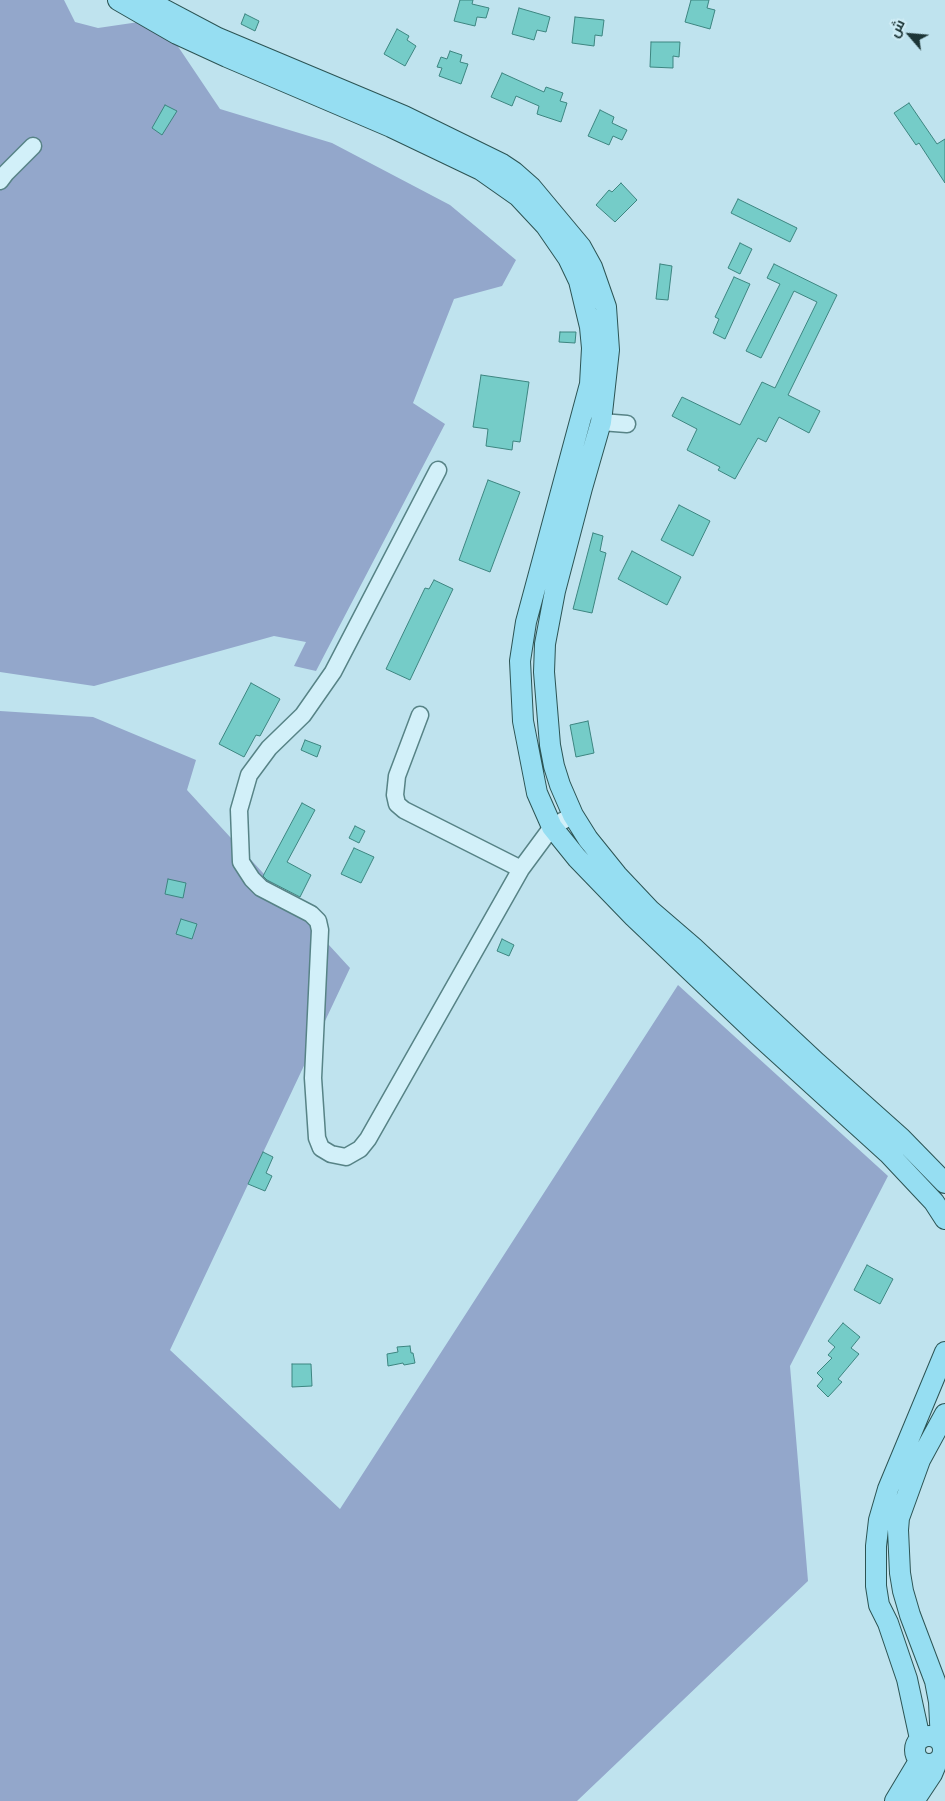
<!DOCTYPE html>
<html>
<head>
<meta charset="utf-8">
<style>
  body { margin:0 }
  #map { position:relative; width:945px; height:1801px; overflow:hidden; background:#bfe3ee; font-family:"IBM Plex Serif",Cairo,serif }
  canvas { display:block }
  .north { position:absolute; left:885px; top:10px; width:50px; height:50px; -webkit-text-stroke:4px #cfecf5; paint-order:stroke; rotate:297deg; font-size:14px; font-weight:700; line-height:20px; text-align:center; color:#1c3536 }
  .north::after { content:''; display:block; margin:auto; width:18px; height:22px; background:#1c3536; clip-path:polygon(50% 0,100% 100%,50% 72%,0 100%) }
</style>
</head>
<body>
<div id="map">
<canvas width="945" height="1801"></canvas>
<div class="north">ش</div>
</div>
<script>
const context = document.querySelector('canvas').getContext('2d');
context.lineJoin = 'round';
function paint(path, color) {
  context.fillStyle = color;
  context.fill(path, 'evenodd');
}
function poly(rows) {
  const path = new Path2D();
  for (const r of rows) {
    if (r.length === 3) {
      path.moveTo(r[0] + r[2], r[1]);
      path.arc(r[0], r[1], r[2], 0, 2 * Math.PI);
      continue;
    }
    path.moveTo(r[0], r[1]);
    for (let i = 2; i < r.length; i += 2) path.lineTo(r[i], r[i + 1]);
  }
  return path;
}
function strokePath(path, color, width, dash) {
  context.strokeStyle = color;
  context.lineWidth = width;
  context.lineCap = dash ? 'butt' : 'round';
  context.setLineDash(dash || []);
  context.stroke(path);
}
const green = poly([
  [0,0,64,0,75,22,98,28,139,22,177,45,220,109,332,143,450,205,516,260,502,286,454,299,413,403,445,424,316,671,294,666,306,642,274,636,94,686,0,672],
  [0,711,93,717,196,760,187,790,350,968,170,1350,340,1509,678,985,888,1176,790,1366,808,1581,577,1801,0,1801]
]);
const building = poly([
  [460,0,473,0,472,4,489,8,486,18,477,17,475,26,454,21,460,0],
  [691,0,709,0,707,8,715,10,710,29,685,22,691,0],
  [519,8,550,17,546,32,537,30,534,40,512,34,519,8],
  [245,14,259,21,255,31,241,24,245,14],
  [575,17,604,20,602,36,595,35,594,46,572,43,575,17],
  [397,29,409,36,407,40,416,46,405,66,384,54,397,29],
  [651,42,680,42,679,57,673,56,673,68,650,67,651,42],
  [450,51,462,55,460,62,468,64,461,84,439,76,442,68,437,67,441,57,447,59,450,51],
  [502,73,544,92,546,87,563,93,560,101,567,103,561,122,537,114,539,106,516,96,512,106,491,97,502,73],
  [909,103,937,144,945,139,945,183,919,143,916,145,894,113,909,103],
  [165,105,177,111,162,135,152,128,165,105],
  [600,110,614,117,612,123,627,130,622,140,613,136,609,145,588,136,600,110],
  [621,183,637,200,615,222,596,205,609,190,612,192,621,183],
  [738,199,797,228,790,242,731,213,738,199],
  [740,243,752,249,740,274,728,268,740,243],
  [660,264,672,266,668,300,656,299,660,264],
  [774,264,837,295,788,395,820,411,809,433,779,417,766,442,758,438,735,479,718,470,720,467,687,450,697,429,672,416,682,397,740,425,762,382,775,388,817,302,794,291,761,358,746,351,780,284,767,278,774,264],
  [734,277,750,284,725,339,713,333,719,319,715,317,734,277],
  [560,332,576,332,575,343,559,342,560,332],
  [481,375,529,382,520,442,513,441,512,450,486,446,488,429,473,427,481,375],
  [488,480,520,492,490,572,459,560,488,480],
  [679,505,710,521,693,556,661,540,679,505],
  [593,533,603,536,600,551,606,553,592,613,573,609,593,533],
  [632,551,681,577,667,605,618,579,632,551],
  [434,580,453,589,410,680,386,669,425,588,429,589,434,580],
  [251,683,280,699,260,736,256,735,244,757,219,744,251,683],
  [588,721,594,753,576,757,570,725,588,721],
  [305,740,321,746,317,757,301,750,305,740],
  [302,803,315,810,287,862,311,875,300,897,267,880,263,876,302,803],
  [355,826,365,831,359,843,349,838,355,826],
  [354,848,374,857,361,883,341,874,354,848],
  [168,879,186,883,183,898,165,894,168,879],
  [181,919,197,924,192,939,176,934,181,919],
  [502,939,514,945,509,956,497,951,502,939],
  [263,1152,273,1157,266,1173,272,1176,265,1191,248,1184,263,1152],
  [867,1265,893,1279,880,1304,854,1290,867,1265],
  [843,1323,860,1337,851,1348,859,1354,838,1379,842,1382,828,1397,817,1386,823,1379,817,1373,832,1358,828,1355,835,1347,828,1341,843,1323],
  [410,1346,411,1353,413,1353,415,1363,404,1365,403,1363,388,1366,387,1354,398,1352,397,1347,410,1346],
  [292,1364,311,1364,312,1386,292,1387,292,1364]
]);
const minor = poly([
  [0,181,6,173,33,146],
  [601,422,627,424],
  [438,470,333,672,303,715,269,748,249,775,239,810,241,862,252,879,261,888,311,914,318,921,320,930,313,1078,317,1138,321,1148,331,1154,346,1157,360,1149,368,1139,521,869,552,827,573,815],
  [420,715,397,776,395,795,397,804,404,810,521,869]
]);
const major = poly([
  [118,0,177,34,227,57,391,127,481,170,518,196,546,226,568,258,579,281,590,327,592,348,590,384,526,622,520,661,523,721,537,793,552,827,577,858,634,917,757,1034,888,1153,934,1202,945,1219],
  [148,1,218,38,404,116,502,164,514,172,531,187,581,247,592,267,606,307,609,350,601,422,582,488,555,591,545,644,544,672,550,745,554,766,560,785,573,815,588,839,617,875,650,910,693,947,817,1063,901,1138,945,1183],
  [929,1750,14],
  [920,1739,907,1679,888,1623,879,1605,876,1586,876,1546,879,1520,888,1489,945,1352],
  [941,1742,939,1702,935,1681,910,1615,903,1591,900,1573,898,1530,899,1518,920,1460,945,1414],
  [895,1801,919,1761],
  [914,1801,932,1774,937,1762]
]);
paint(green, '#93a7cb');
paint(building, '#75ccc8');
strokePath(building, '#3d8580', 1);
strokePath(minor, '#578386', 19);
strokePath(major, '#2c5454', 22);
strokePath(minor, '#d2f0f9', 16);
strokePath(major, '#96def2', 20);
</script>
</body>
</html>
